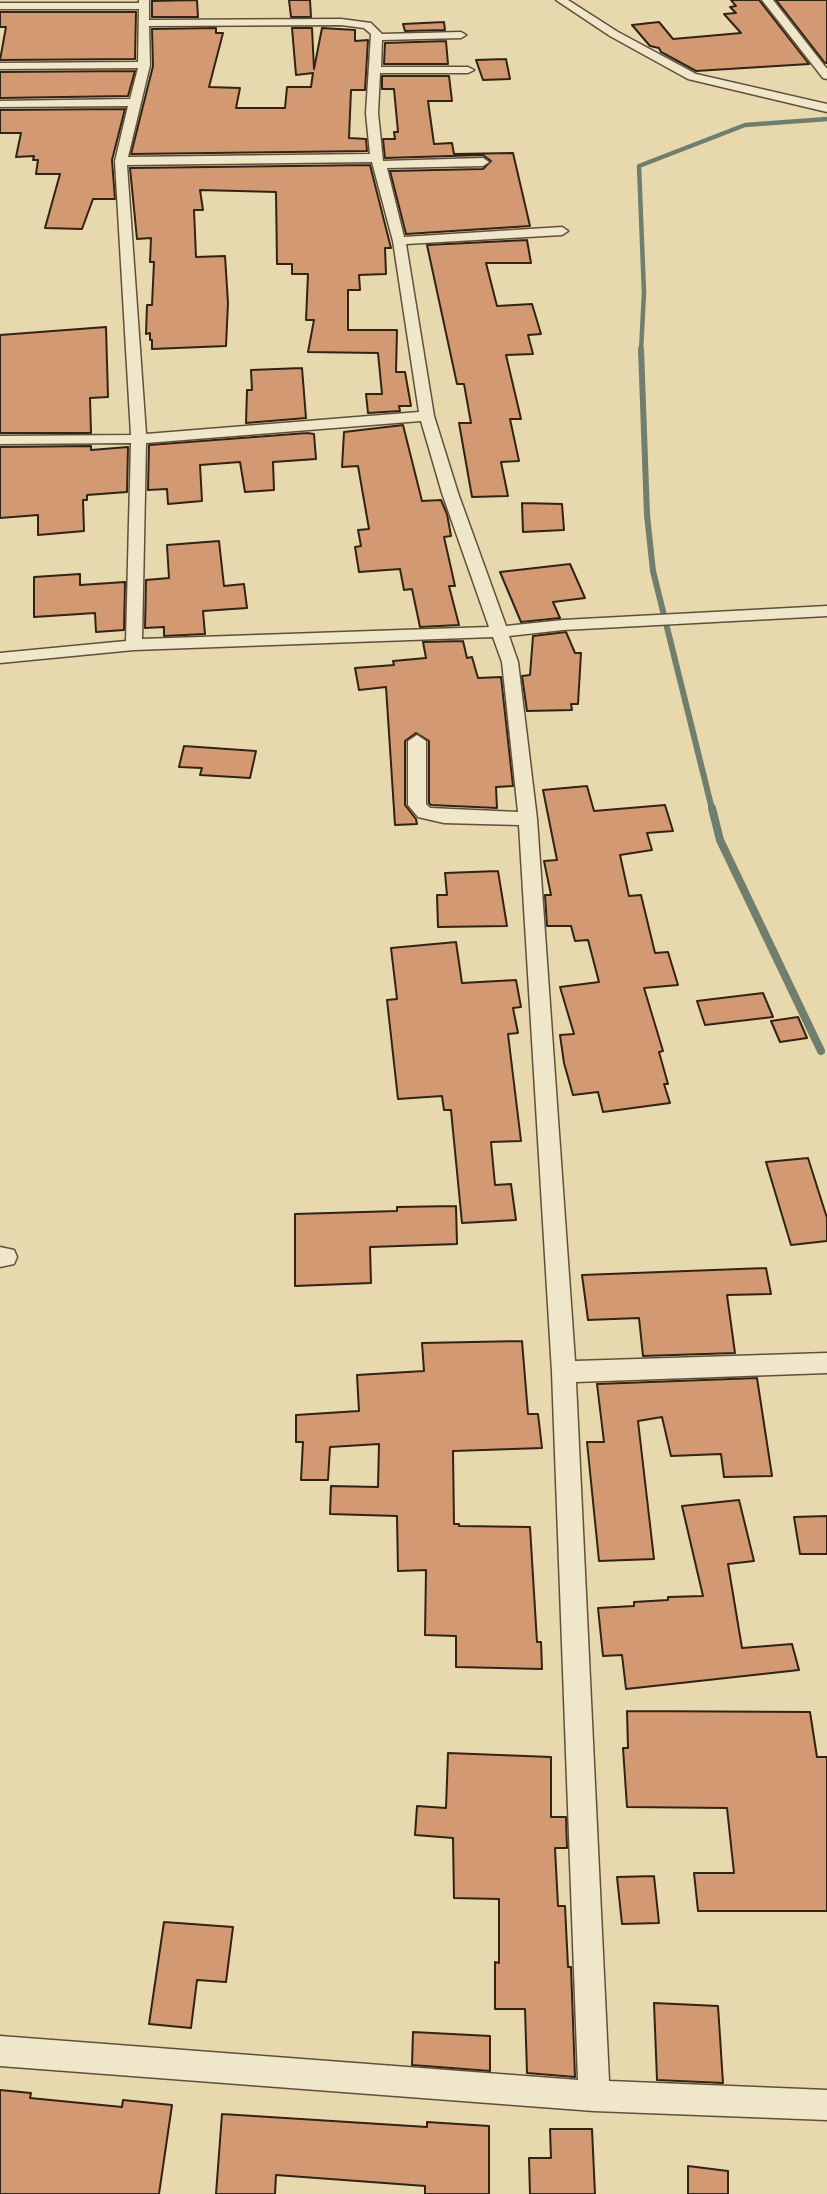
<!DOCTYPE html>
<html>
<head>
<meta charset="utf-8">
<style>
  body { margin:0 }
  canvas { display:block; background:#e8d8ad }
</style>
</head>
<body>
<canvas width="827" height="2194"></canvas>
<script>
const context = document.querySelector('canvas').getContext('2d');
context.lineJoin = 'round';
function poly(rows) {
  const path = new Path2D();
  for (const r of rows) {
    path.moveTo(r[0], r[1]);
    for (let i = 2; i < r.length; i += 2) path.lineTo(r[i], r[i + 1]);
  }
  return path;
}
function strokePath(path, color, width, dash) {
  context.strokeStyle = color;
  context.lineWidth = width;
  context.lineCap = dash ? 'butt' : 'round';
  context.setLineDash(dash || []);
  context.stroke(path);
}
function paint(path, color) {
  context.fillStyle = color;
  context.fill(path, 'evenodd');
}
const streamFar2 = poly([
  [641,351,644,293,639,166,745,125,827,119]
]);
const streamFar1 = poly([
  [641,349,647,515,653,571,712,809]
]);
const stream = poly([
  [712,808,720,840,821,1051]
]);
const building = poly([
  [197,0,198,17,152,17,152,1,197,0],
  [289,0,310,0,311,17,291,17,289,0],
  [731,0,759,0,809,64,696,71,661,52,659,48,650,46,632,25,659,22,673,39,741,33,724,14,736,13,730,7,736,6,731,0],
  [776,0,827,0,827,63,825,63,776,0],
  [0,12,136,12,135,59,0,60,6,27,0,27,0,12],
  [444,22,445,30,405,31,403,24,444,22],
  [216,28,216,33,223,33,209,87,240,88,236,108,285,108,287,87,311,87,313,73,296,75,292,28,312,28,314,69,322,28,355,30,355,41,368,40,365,90,351,90,349,138,366,139,367,151,131,154,153,66,152,29,216,28],
  [446,41,448,64,384,64,385,43,446,41],
  [506,59,510,79,483,80,476,60,506,59],
  [135,71,128,96,0,98,0,72,135,71],
  [382,76,449,76,452,101,428,101,434,144,452,143,454,154,513,153,530,226,406,234,390,171,483,169,491,161,483,155,385,158,383,139,395,139,394,132,398,132,394,89,382,89,382,76],
  [125,109,112,160,115,199,93,199,82,229,45,228,60,174,36,174,38,160,33,160,34,156,16,157,21,133,0,133,0,110,125,109],
  [370,165,391,248,385,248,386,274,359,275,360,290,348,290,348,330,397,330,396,372,405,372,411,406,399,406,400,411,368,413,366,394,382,394,378,353,308,352,314,320,306,320,308,274,292,274,292,264,277,264,276,192,200,190,203,210,194,210,196,257,225,256,228,303,226,346,152,349,152,340,150,340,150,333,146,334,147,305,152,305,154,262,150,262,151,238,137,239,130,168,370,165],
  [527,240,531,263,486,263,497,306,532,304,541,334,528,335,533,354,506,355,521,419,510,419,519,461,501,462,508,496,472,497,459,423,471,423,464,384,457,384,427,245,527,240],
  [106,327,108,397,90,398,91,433,0,433,0,335,106,327],
  [302,368,306,418,246,423,247,390,252,390,251,370,302,368],
  [403,425,422,501,441,500,447,514,451,536,444,537,455,586,449,586,459,625,420,627,412,589,404,590,400,569,359,572,355,547,361,546,358,530,369,529,358,466,342,467,344,432,403,425],
  [307,433,314,434,316,459,273,462,274,490,245,492,240,462,200,465,202,501,168,504,167,489,148,490,149,445,307,433],
  [91,446,91,450,128,447,127,492,87,495,87,500,83,500,84,531,38,535,38,515,0,518,0,447,91,446],
  [522,503,562,504,564,530,523,532,522,503],
  [219,541,224,586,244,584,247,608,203,611,205,634,164,636,164,627,145,628,146,580,169,578,167,545,219,541],
  [570,564,585,598,553,602,560,618,521,622,500,572,570,564],
  [80,574,80,585,125,582,124,630,96,632,95,613,34,617,34,577,80,574],
  [566,632,575,653,581,653,578,704,571,704,572,710,527,711,522,676,530,675,533,636,566,632],
  [463,641,467,658,472,657,478,678,501,677,513,786,496,787,497,808,431,805,429,803,429,741,416,733,405,741,405,805,416,819,417,824,395,825,386,687,359,690,355,668,394,665,393,661,426,658,423,642,463,641],
  [184,746,256,751,250,778,200,775,202,768,179,767,184,746],
  [587,786,594,811,665,805,673,831,647,833,652,850,620,855,629,896,641,895,655,953,668,952,678,985,644,988,663,1051,659,1052,668,1084,664,1084,670,1103,603,1112,598,1092,573,1095,564,1063,560,1035,574,1034,560,987,599,982,588,940,575,941,571,926,547,926,545,895,551,895,544,861,557,860,543,790,587,786],
  [498,871,507,926,438,927,437,895,447,895,445,873,498,871],
  [456,942,462,983,516,980,521,1007,513,1008,518,1033,508,1034,521,1141,491,1142,495,1185,511,1184,516,1220,462,1223,451,1110,444,1110,442,1096,398,1099,387,1000,397,999,391,948,456,942],
  [763,993,773,1017,705,1025,697,1001,763,993],
  [798,1017,807,1038,780,1042,771,1021,798,1017],
  [808,1158,827,1218,827,1241,791,1245,766,1162,808,1158],
  [456,1206,457,1244,370,1247,371,1283,295,1286,295,1214,397,1211,397,1207,456,1206],
  [766,1268,771,1294,727,1295,735,1353,643,1356,639,1318,588,1320,582,1275,766,1268],
  [522,1341,528,1414,538,1414,542,1448,453,1451,454,1524,459,1524,459,1526,530,1527,537,1642,541,1642,542,1669,456,1667,456,1636,425,1635,426,1570,398,1571,397,1516,330,1514,331,1486,378,1487,379,1444,330,1447,328,1480,301,1480,303,1442,296,1442,296,1415,359,1411,357,1375,424,1371,422,1343,522,1341],
  [757,1378,772,1476,724,1477,721,1454,671,1456,662,1417,638,1421,654,1559,599,1561,587,1442,604,1442,597,1384,757,1378],
  [739,1500,754,1561,728,1564,742,1648,792,1644,799,1670,626,1689,622,1655,603,1656,598,1608,634,1606,634,1602,668,1600,668,1597,703,1596,682,1506,739,1500],
  [827,1516,827,1554,800,1554,794,1517,827,1516],
  [627,1711,810,1712,817,1757,827,1757,827,1911,698,1911,694,1873,734,1873,727,1808,627,1807,623,1748,628,1748,627,1711],
  [448,1753,551,1757,551,1817,566,1817,567,1848,555,1848,558,1906,565,1906,568,1967,571,1967,575,2077,527,2073,525,2009,495,2009,495,1962,499,1963,499,1899,454,1898,453,1838,415,1835,417,1806,446,1808,448,1753],
  [654,1876,659,1923,622,1924,617,1877,654,1876],
  [164,1922,233,1927,226,1982,197,1980,191,2028,149,2024,164,1922],
  [654,2003,718,2006,723,2083,657,2080,654,2003],
  [413,2032,490,2036,490,2071,412,2065,413,2032],
  [0,2090,31,2093,30,2098,122,2107,123,2100,172,2105,159,2194,0,2194,0,2090],
  [222,2114,427,2127,427,2122,489,2126,489,2194,425,2194,425,2186,276,2175,275,2194,216,2194,222,2114],
  [550,2129,592,2129,595,2194,530,2194,529,2158,551,2158,550,2129],
  [688,2166,728,2171,728,2194,688,2194,688,2166]
]);
const minor = poly([
  [139,0,149,0,149,20,341,19,371,23,382,34,461,32,466,35,461,38,382,40,381,67,468,67,474,70,468,73,380,73,378,113,383,161,483,158,489,162,483,166,387,168,404,237,562,227,568,231,562,235,406,244,434,416,458,493,506,626,563,620,827,606,827,616,563,630,509,636,518,662,537,819,575,1361,827,1353,827,1373,576,1382,609,2081,827,2090,827,2120,594,2111,0,2066,0,2036,578,2080,552,1372,519,825,444,823,418,817,408,805,408,741,417,735,426,741,426,804,430,808,518,812,502,662,493,637,134,650,0,663,0,653,126,641,131,443,0,444,0,436,131,435,115,161,128,106,0,107,0,101,130,99,138,68,0,69,0,63,138,62,139,9,0,9,0,3,139,3,139,0],
  [341,25,364,28,371,34,366,113,370,154,128,157,150,65,149,26,341,25],
  [372,162,393,241,419,412,146,434,127,165,372,162],
  [421,421,442,493,489,627,142,639,146,443,421,421],
  [556,0,568,0,618,32,696,74,827,104,827,112,688,79,610,36,556,0],
  [762,0,773,0,827,69,827,79,823,78,762,0],
  [0,1247,14,1250,17,1257,14,1264,0,1267,0,1247]
]);
strokePath(streamFar2, '#6f7e6d', 4.5);
strokePath(streamFar1, '#6f7e6d', 6);
strokePath(stream, '#6f7e6d', 8);
paint(building, '#d29972');
strokePath(building, '#312315', 2);
strokePath(minor, '#5f503b', 3);
paint(minor, '#f0e6ca');
</script>
</body>
</html>
